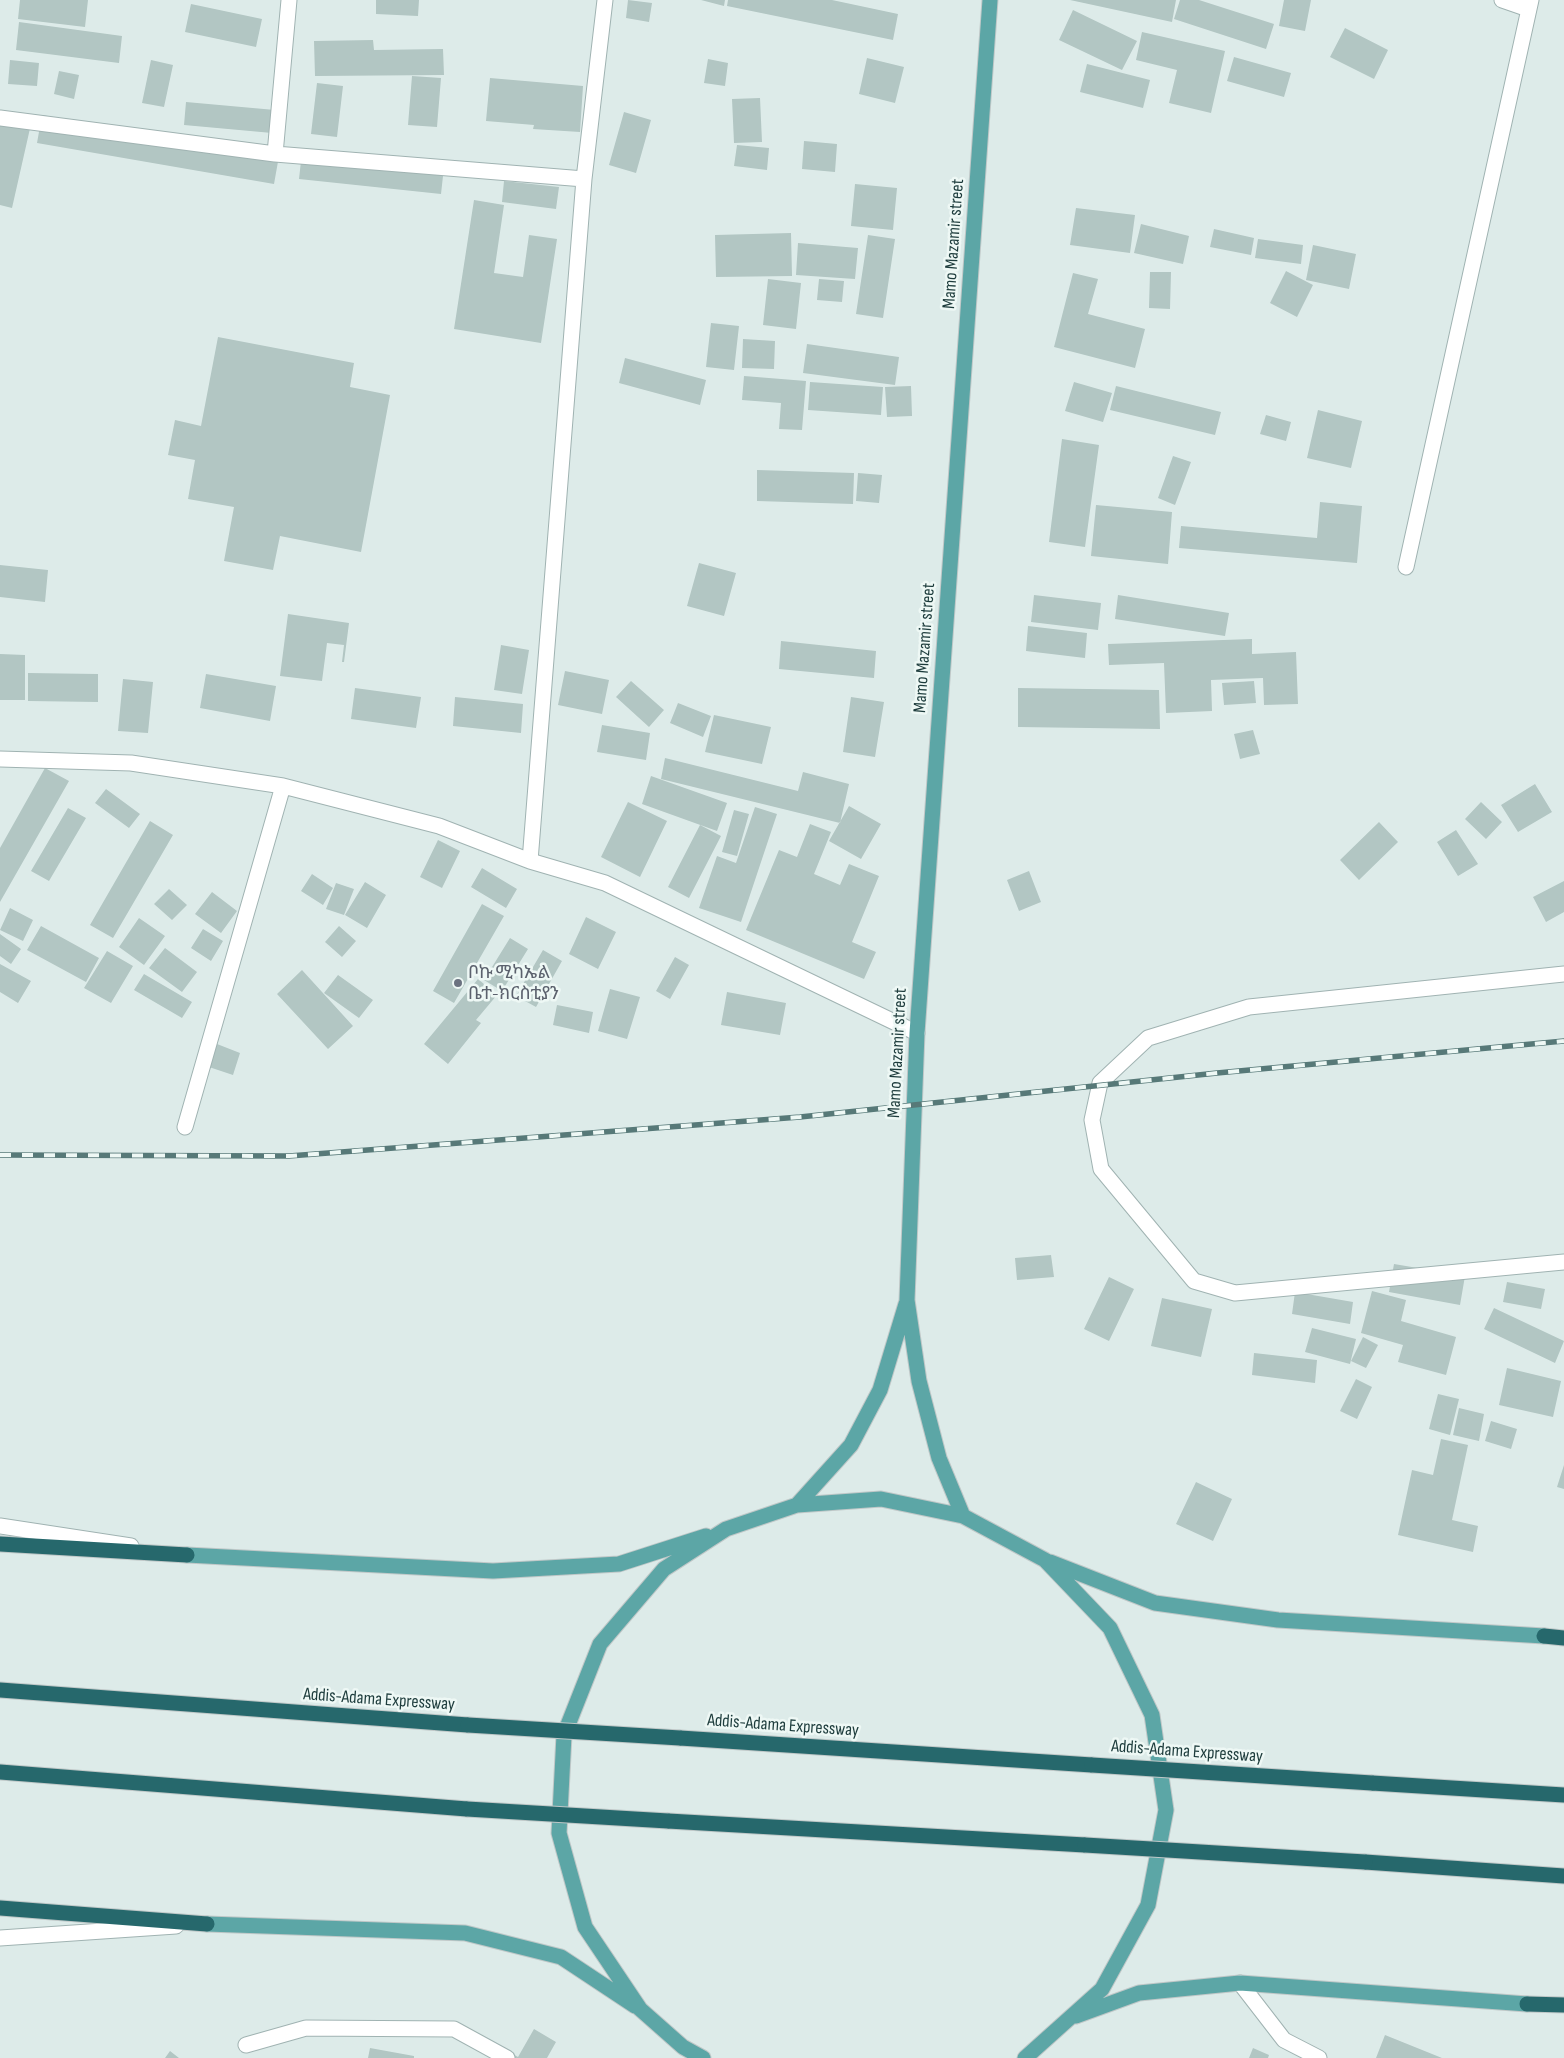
<!DOCTYPE html>
<html>
<head>
<meta charset="utf-8">
<style>
  body { margin:0 }
  canvas { display:block; background:#ddebe9 }
</style>
</head>
<body>
<canvas width="1564" height="2058"></canvas>
<script>
const context = document.querySelector('canvas').getContext('2d');
context.lineJoin = 'round';
function paint(path, color) {
  context.fillStyle = color;
  context.fill(path, 'evenodd');
}
function poly(rows) {
  const path = new Path2D();
  for (const r of rows) {
    path.moveTo(r[0], r[1]);
    for (let i = 2; i < r.length; i += 2) path.lineTo(r[i], r[i + 1]);
  }
  return path;
}
function strokePath(path, color, width, dash) {
  context.strokeStyle = color;
  context.lineWidth = width;
  context.lineCap = dash ? 'butt' : 'round';
  context.setLineDash(dash || []);
  context.stroke(path);
}
function label(font, color, halo, rows, align = 'center') {
  context.font = font + ' "Sofia Sans Condensed","Noto Sans Ethiopic",sans-serif';
  context.lineWidth = 5;
  context.setLineDash([]);
  context.textBaseline = 'middle';
  context.strokeStyle = halo;
  context.fillStyle = color;
  for (const [text, x, y, turn = 0] of rows) {
    context.save();
    context.translate(x, y);
    context.rotate((+turn || 0) * Math.PI / 180);
    context.textAlign = isNaN(turn) ? turn : align;
    if (halo) context.strokeText(text, 0, 0);
    context.fillText(text, 0, 0);
    context.restore();
  }
}
const building = poly([
  [20,0,88,0,85,27,18,19],
  [376,0,419,0,418,16,376,14],
  [628,0,652,3,649,22,626,18],
  [701,0,725,0,724,6],
  [728,0,832,0,898,14,893,40,727,6],
  [1070,0,1176,0,1172,22],
  [1180,0,1199,0,1274,24,1266,49,1174,19],
  [1284,0,1311,0,1305,31,1279,26],
  [191,4,262,19,256,47,185,32],
  [1073,10,1137,41,1122,70,1059,40],
  [19,22,122,36,119,63,16,50],
  [1345,28,1388,50,1374,79,1330,57],
  [1142,32,1225,51,1211,113,1169,103,1177,70,1136,60],
  [373,40,374,50,443,49,444,75,315,76,314,41],
  [1234,57,1291,73,1284,97,1227,81],
  [867,58,904,67,895,103,859,94],
  [708,59,728,63,725,86,704,83],
  [10,60,39,63,37,86,8,84],
  [151,60,173,65,164,107,142,103],
  [1087,64,1150,80,1143,108,1080,92],
  [59,71,79,75,74,99,54,94],
  [412,76,441,78,437,127,408,125],
  [490,78,583,86,580,132,533,129,534,125,486,121],
  [317,83,343,86,337,137,311,134],
  [760,98,762,142,734,143,732,99],
  [186,102,275,110,272,133,184,125],
  [624,112,651,120,636,173,609,165],
  [42,115,279,156,274,184,37,143],
  [0,116,31,124,12,208,0,205],
  [804,141,837,144,835,172,802,169],
  [737,145,769,148,767,170,734,166],
  [302,152,444,167,441,194,299,179],
  [504,181,559,187,556,209,502,202],
  [855,184,897,188,893,230,851,226],
  [474,200,504,205,494,273,523,277,529,235,557,239,541,343,454,329],
  [1076,208,1135,215,1130,253,1070,245],
  [1141,224,1189,236,1183,264,1134,253],
  [1214,229,1254,238,1251,255,1210,247],
  [791,233,792,276,716,277,715,235],
  [868,235,895,239,883,318,856,314],
  [1258,239,1303,245,1301,264,1255,258],
  [798,243,858,248,855,279,796,275],
  [1313,245,1356,254,1349,289,1306,280],
  [1286,271,1313,285,1297,317,1270,303],
  [1150,272,1171,272,1170,309,1149,308],
  [1073,273,1098,279,1088,314,1145,329,1135,368,1054,347],
  [768,279,801,283,796,329,763,325],
  [819,279,844,281,842,302,817,300],
  [711,323,739,326,734,370,706,367],
  [218,337,354,363,350,387,390,395,361,552,280,536,273,570,224,561,234,507,188,499,195,460,168,455,175,420,201,426],
  [743,339,775,341,774,369,742,368],
  [807,344,899,357,895,385,803,373],
  [625,358,706,380,700,405,619,383],
  [744,376,806,381,802,430,779,429,781,403,742,400],
  [810,382,883,387,881,415,808,410],
  [1074,382,1112,393,1103,422,1065,411],
  [911,386,912,416,887,417,885,387],
  [1116,386,1221,412,1215,435,1110,410],
  [1318,410,1362,421,1351,468,1307,458],
  [1266,415,1291,422,1286,441,1260,434],
  [1062,439,1099,445,1085,547,1049,542],
  [1173,456,1191,462,1175,505,1158,498],
  [757,470,854,473,853,504,757,501],
  [858,473,882,475,879,503,856,501],
  [1320,502,1362,506,1357,563,1179,548,1181,526,1317,538],
  [1096,505,1172,512,1168,564,1091,556],
  [699,563,736,573,724,616,687,606],
  [0,565,48,570,45,602,0,597],
  [1034,595,1101,603,1098,630,1031,622],
  [1118,595,1229,613,1225,636,1115,619],
  [288,614,349,623,344,662,342,662,344,645,327,643,322,681,280,676],
  [1028,626,1087,633,1085,658,1026,651],
  [1252,639,1252,654,1296,652,1298,704,1264,705,1263,678,1211,680,1212,711,1166,713,1164,663,1109,665,1108,644],
  [781,641,876,651,874,678,779,669],
  [501,645,529,650,522,694,494,690],
  [0,654,25,655,25,700,0,700],
  [565,671,609,680,602,714,558,705],
  [28,673,98,674,98,702,28,701],
  [206,674,276,686,270,721,200,708],
  [123,679,153,682,148,733,118,731],
  [631,681,664,710,649,727,616,697],
  [1254,681,1256,703,1224,705,1222,683],
  [355,688,421,697,416,728,351,719],
  [1018,688,1159,690,1160,729,1018,727],
  [455,697,523,704,521,733,453,726],
  [851,697,884,702,875,757,843,752],
  [678,703,711,716,703,737,670,723],
  [714,715,771,727,762,764,705,752],
  [602,725,650,733,646,760,597,752],
  [1253,730,1260,754,1240,759,1234,734],
  [665,758,798,791,803,772,849,784,840,823,661,779],
  [45,768,69,781,0,902,0,848],
  [651,776,727,803,717,831,642,804],
  [1535,784,1552,812,1518,832,1501,805],
  [106,789,140,814,129,828,95,803],
  [628,802,667,821,640,877,601,857],
  [1481,802,1502,822,1486,839,1465,819],
  [849,806,881,824,861,859,829,841],
  [755,807,777,814,741,922,699,908,717,856,736,863],
  [68,808,86,818,49,881,31,871],
  [734,810,749,814,737,856,722,852],
  [150,821,173,835,113,938,90,925],
  [1379,822,1398,842,1359,880,1340,860],
  [810,824,831,832,814,874,840,885,849,864,879,876,852,942,876,952,864,979,746,930,779,850,797,857],
  [700,825,721,836,689,898,668,887],
  [1456,830,1478,864,1458,876,1437,842],
  [438,840,460,851,442,888,420,877],
  [482,868,517,889,506,908,471,887],
  [1029,871,1041,902,1019,911,1007,880],
  [312,874,333,888,323,905,301,891],
  [1564,881,1564,912,1546,922,1533,897],
  [365,882,386,895,367,928,345,915],
  [336,883,354,889,344,915,326,909],
  [169,889,187,905,172,920,154,904],
  [212,892,237,911,221,933,195,914],
  [482,904,504,916,454,1003,433,991],
  [10,908,33,920,23,941,0,930],
  [586,917,616,932,598,969,569,954],
  [139,918,165,936,144,965,119,947],
  [41,926,99,958,86,982,27,950],
  [339,926,356,941,342,957,325,942],
  [203,929,223,941,211,961,191,948],
  [0,934,21,949,11,964,0,956],
  [510,938,528,949,502,991,484,980],
  [165,948,197,972,182,992,149,968],
  [543,950,562,961,536,1007,516,996],
  [107,951,133,966,111,1003,84,988],
  [675,957,689,965,670,999,656,991],
  [0,964,31,981,18,1003,0,992],
  [302,970,353,1026,328,1049,277,994],
  [144,974,192,1002,182,1018,134,990],
  [338,975,373,1000,359,1018,324,993],
  [478,979,497,995,476,1020,481,1023,448,1064,424,1044],
  [610,989,640,997,627,1039,598,1031],
  [727,992,786,1003,780,1035,721,1025],
  [557,1005,593,1012,589,1033,553,1025],
  [217,1044,240,1053,233,1075,209,1067],
  [1051,1255,1054,1277,1017,1280,1015,1258],
  [1394,1264,1465,1276,1460,1305,1389,1292],
  [1109,1277,1134,1289,1109,1341,1084,1329],
  [1507,1282,1545,1289,1541,1309,1503,1302],
  [1372,1291,1406,1300,1401,1321,1456,1337,1446,1375,1398,1362,1403,1345,1361,1333],
  [1295,1292,1353,1302,1350,1324,1292,1314],
  [1162,1298,1212,1309,1201,1357,1151,1346],
  [1494,1308,1564,1341,1555,1363,1484,1329],
  [1312,1328,1356,1339,1350,1364,1305,1352],
  [1363,1337,1378,1345,1366,1368,1351,1361],
  [1254,1353,1317,1360,1315,1383,1252,1375],
  [1507,1368,1561,1381,1553,1417,1499,1405],
  [1356,1379,1372,1387,1357,1419,1340,1411],
  [1438,1394,1459,1399,1450,1435,1429,1429],
  [1459,1408,1484,1414,1479,1441,1453,1435],
  [1491,1421,1517,1429,1511,1449,1485,1441],
  [1441,1439,1468,1445,1452,1520,1478,1526,1473,1552,1398,1535,1412,1470,1433,1475],
  [1564,1465,1564,1489,1557,1487],
  [1196,1482,1232,1499,1213,1541,1176,1524],
  [534,2029,556,2042,547,2058,508,2058,511,2053,518,2057],
  [1385,2035,1442,2058,1376,2058],
  [370,2048,414,2056,414,2058,368,2058],
  [1253,2048,1269,2055,1268,2058,1249,2058],
  [170,2051,179,2058,165,2058]
]);
const service = poly([
  [246,2045,306,2028,454,2029,507,2058]
]);
const minor = poly([
  [1502,0,1528,9],
  [0,118,275,154,584,179],
  [275,154,289,0],
  [1406,567,1531,0],
  [0,759,131,763,283,786,439,826,530,861,605,883,917,1033],
  [530,861,584,179,605,0],
  [1564,974,1249,1007,1148,1038,1100,1083,1092,1120,1101,1169,1194,1281,1235,1293,1564,1262],
  [185,1127,283,786],
  [1240,1983,1284,2040,1319,2058]
]);
const tertiary = poly([
  [0,1526,131,1546],
  [0,1938,176,1926]
]);
const primary = poly([
  [797,1505,851,1445,880,1390,906,1304],
  [963,1516,939,1458,919,1381,907,1300,917,1033,990,0],
  [187,1555,493,1571,619,1564,706,1536],
  [1050,1562,1155,1603,1278,1620,1544,1636],
  [207,1924,465,1933,561,1957,635,2006],
  [1076,2016,1139,1993,1240,1983,1527,2004],
  [703,2058,683,2047,640,2009,585,1927,559,1833,564,1735,600,1644,664,1569,726,1529,797,1505,881,1499,963,1516,1045,1560,1110,1628,1152,1715,1166,1810,1148,1905,1102,1989,1025,2058]
]);
const motorway = poly([
  [0,1544,187,1555],
  [1544,1636,1564,1638],
  [0,1690,468,1725],
  [680,1738,1092,1765],
  [0,1772,467,1809],
  [1372,1783,1564,1795],
  [668,1821,1085,1845],
  [1365,1862,1564,1876],
  [0,1908,207,1924],
  [1527,2004,1564,2005]
]);
const rail = poly([
  [0,1155,289,1156,800,1117,1217,1073,1564,1041]
]);
const motorwayBridge = poly([
  [468,1725,680,1738],
  [1092,1765,1372,1783],
  [467,1809,668,1821],
  [1085,1845,1365,1862]
]);
const markers = [
  [458,983,5,"#6b7280"]
];
const streetNames = [
  ["Mamo Mazamir street",954,244,-86],
  ["Mamo Mazamir street",925,648,-86],
  ["Mamo Mazamir street",898,1053,-87],
  ["Addis-Adama Expressway",379,1700,4],
  ["Addis-Adama Expressway",783,1726,4],
  ["Addis-Adama Expressway",1187,1752,4]
];
const worshipNames = [
  ["ቦኩ ሚካኤል",468,973],
  ["ቤተ-ክርስቲያን",468,994]
];
paint(building, '#b2c6c3');
strokePath(service, '#a0b3b2', 17);
strokePath(minor, '#a0b3b2', 17);
strokePath(tertiary, '#a0b3b2', 17);
strokePath(primary, '#c0c8c8', 17);
strokePath(motorway, '#c0c8c8', 17);
strokePath(service, '#fff', 15);
strokePath(minor, '#fff', 15);
strokePath(tertiary, '#fff', 15);
strokePath(primary, '#5ca6a6', 15);
strokePath(motorway, '#26686c', 15);
strokePath(rail, '#577978', 5.5);
strokePath(rail, '#eef8f5', 4, [11]);
strokePath(motorwayBridge, '#c0c8c8', 17, []);
strokePath(motorwayBridge, '#26686c', 15);
for (const [x, y, r, color] of markers) {
  const dot = new Path2D();
  dot.arc(x, y, r, 0, 2 * Math.PI);
  context.fillStyle = color;
  context.fill(dot);
  strokePath(dot, '#eef8f5', 2);
}
label('18px', '#1d3c3c', '#eef8f5', streetNames);
label('18px', '#5b616d', '#eef8f5', worshipNames, 'left');
</script>
</body>
</html>
